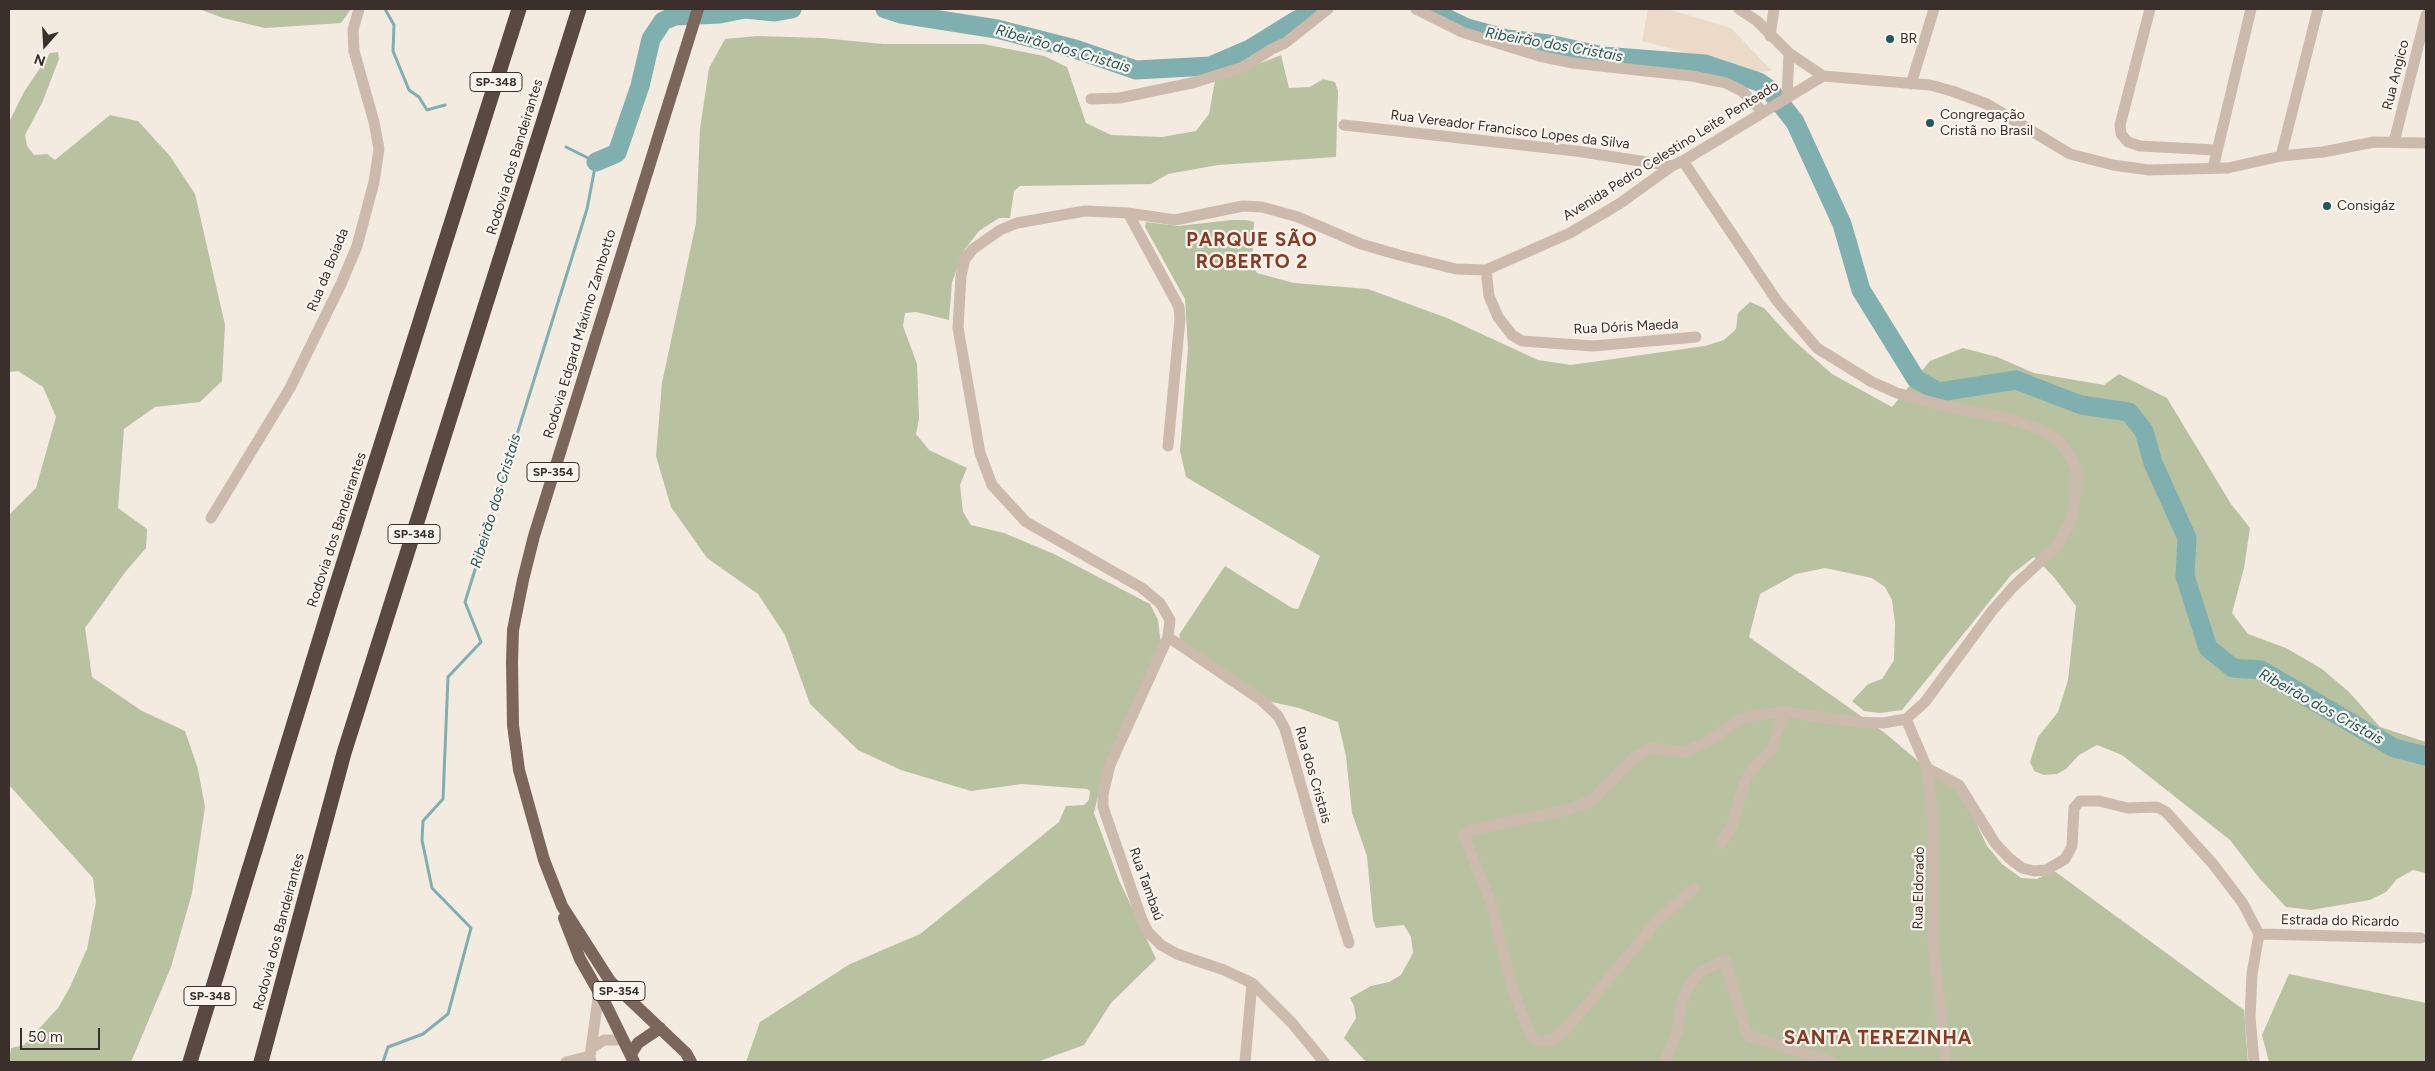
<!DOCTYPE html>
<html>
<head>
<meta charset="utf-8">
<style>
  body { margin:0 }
  #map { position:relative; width:2435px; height:1071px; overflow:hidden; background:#f3eae0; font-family:Figtree,sans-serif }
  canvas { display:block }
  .frame { position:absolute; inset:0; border:10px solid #3a2f2b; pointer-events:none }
  .north { position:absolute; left:20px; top:20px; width:50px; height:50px; -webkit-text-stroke:4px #faf4ed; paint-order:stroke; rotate:199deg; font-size:14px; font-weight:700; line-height:20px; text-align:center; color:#3a2f2b }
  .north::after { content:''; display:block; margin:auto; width:18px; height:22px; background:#3a2f2b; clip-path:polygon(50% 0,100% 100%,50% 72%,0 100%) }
  .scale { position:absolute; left:20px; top:1028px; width:80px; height:22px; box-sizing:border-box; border:2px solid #3a2f2b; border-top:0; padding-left:6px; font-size:15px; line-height:18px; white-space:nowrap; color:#3a2f2b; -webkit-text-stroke:4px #faf4ed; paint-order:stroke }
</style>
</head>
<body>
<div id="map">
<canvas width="2435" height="1071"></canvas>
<div class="frame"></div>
<div class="north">N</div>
<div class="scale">50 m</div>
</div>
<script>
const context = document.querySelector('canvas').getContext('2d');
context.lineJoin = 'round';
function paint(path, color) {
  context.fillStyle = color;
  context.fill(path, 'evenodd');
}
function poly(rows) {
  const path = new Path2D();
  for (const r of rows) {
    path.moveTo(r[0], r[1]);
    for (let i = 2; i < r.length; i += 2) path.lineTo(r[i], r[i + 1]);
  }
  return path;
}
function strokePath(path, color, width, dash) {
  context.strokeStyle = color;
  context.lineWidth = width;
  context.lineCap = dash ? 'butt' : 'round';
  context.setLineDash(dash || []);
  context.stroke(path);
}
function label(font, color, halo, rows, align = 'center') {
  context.font = font + ' Figtree,sans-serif';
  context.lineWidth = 4.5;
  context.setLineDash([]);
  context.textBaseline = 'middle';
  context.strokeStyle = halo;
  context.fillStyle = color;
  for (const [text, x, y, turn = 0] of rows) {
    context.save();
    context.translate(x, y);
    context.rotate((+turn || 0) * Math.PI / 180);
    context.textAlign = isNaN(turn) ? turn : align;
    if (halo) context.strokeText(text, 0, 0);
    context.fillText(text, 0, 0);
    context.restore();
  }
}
const green = poly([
  [199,9,351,9,341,23,265,28,223,18],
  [757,36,822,38,883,44,983,44,1044,56,1067,67,1086,123,1111,135,1162,137,1196,131,1209,114,1215,81,1281,55,1289,88,1310,87,1323,79,1335,82,1338,91,1336,157,1218,165,1168,174,1151,184,1020,186,1014,191,1010,218,999,218,979,231,965,249,952,282,949,320,916,312,905,313,903,326,917,364,919,418,916,434,929,450,967,468,960,485,963,512,971,525,1004,533,1054,554,1150,604,1158,620,1161,645,1102,778,1094,813,1119,880,1156,959,1111,1003,1084,1045,1037,1062,746,1062,760,1022,850,964,920,934,1059,822,1066,806,1084,805,1089,800,1090,791,1087,789,1022,784,971,791,901,770,858,750,810,704,785,635,758,594,707,558,671,507,656,456,662,383,696,223,700,129,709,68,725,39],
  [58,52,59,59,42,103,25,135,27,146,34,155,47,154,55,160,110,115,138,121,170,156,195,194,225,325,222,381,200,402,155,407,124,429,118,508,147,529,146,548,126,571,85,628,92,677,142,711,185,731,198,769,205,807,192,893,171,967,131,1062,9,1062,11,1048,24,1045,58,1008,70,987,87,949,96,902,93,878,9,785,9,515,36,488,56,417,43,387,18,371,9,372,9,122,24,92,50,53],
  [1231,220,1246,220,1254,222,1252,265,1257,273,1294,283,1368,289,1447,318,1538,360,1571,365,1705,346,1724,340,1736,329,1738,313,1750,302,1764,308,1791,338,1832,374,1892,407,1930,361,1963,348,1997,357,2034,373,2104,385,2119,374,2167,398,2231,504,2250,528,2244,568,2232,613,2248,634,2286,648,2322,669,2349,692,2380,727,2426,742,2426,873,2413,870,2397,879,2386,892,2370,900,2311,910,2286,907,2260,879,2230,840,2122,755,2097,745,2079,755,2066,769,2057,774,2044,775,2034,771,2030,762,2038,737,2058,712,2068,680,2076,606,2053,576,2034,557,2011,575,1902,710,1880,713,1864,711,1852,701,1868,684,1882,679,1894,660,1895,623,1892,600,1885,587,1872,578,1825,568,1796,574,1760,594,1749,637,1885,733,1938,778,1962,793,1987,846,2002,864,2021,878,2037,879,2053,870,2244,1010,2248,1062,1366,1062,1344,1038,1356,1018,1354,1006,1350,998,1371,986,1389,982,1401,975,1413,953,1411,937,1404,925,1376,928,1373,920,1367,856,1352,813,1346,756,1338,722,1299,708,1267,701,1181,642,1179,635,1225,566,1292,608,1298,609,1320,556,1186,477,1180,451,1188,348,1185,299,1145,227,1146,222,1178,226],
  [2289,974,2426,1003,2426,1062,2269,1062,2262,1035]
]);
const plaza = poly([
  [1648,9,1667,9,1731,28,1772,71,1744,73,1717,61,1642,41]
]);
const stream = poly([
  [385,9,394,25,393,51,409,90,419,97,427,110,445,105],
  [383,1062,388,1047,423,1034,448,1014,471,928,432,888,422,840,423,821,443,799,448,677,481,642,465,602,587,209,596,162,566,147]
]);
const river = poly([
  [885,9,901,14,997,29,1075,49,1136,70,1210,66,1250,49,1295,21,1319,9],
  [1428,9,1467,28,1507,39,1549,44,1603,56,1705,64,1759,82,1769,89,1795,122,1842,224,1861,290,1916,379,1939,392,2016,380,2081,405,2129,412,2144,431,2153,463,2187,538,2185,576,2208,648,2233,668,2261,670,2394,748,2426,756],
  [596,162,617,153,640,86,651,39,663,21,675,16,720,14,745,9,775,12,792,9]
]);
const minor = poly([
  [1416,9,1462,32,1539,56,1573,63,1692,76,1726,83,1742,91,1763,112],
  [1739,9,1757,21,1789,53,1823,76],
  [2150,9,2120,125,2121,134,2128,142,2140,146,2216,150],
  [1770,36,1774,9],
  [1911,84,1934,9],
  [1787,97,1789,53],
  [1091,99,1120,98,1196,82,1243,67,1272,49,1285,43,1328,9],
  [1344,125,1576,151,1672,166],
  [2394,142,2426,15],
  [2281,156,2318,9],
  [1683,161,1777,301,1817,348,1872,382,1897,393,1957,409,2005,417,2042,430,2058,440,2070,456,2077,474,2074,507,2069,525,2058,545,2013,587,1992,611,1925,702,1906,719,1883,723,1856,722,1784,712,1756,715,1740,719,1705,743,1685,752,1651,748,1635,757,1591,801,1563,811,1471,830,1464,836,1491,903,1513,991,1531,1036,1540,1042,1553,1040,1569,1026,1657,921,1694,888],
  [2213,168,2251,9],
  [1128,213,1179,307,1180,319,1168,446],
  [1486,270,1489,296,1498,317,1512,335,1522,341,1593,346,1696,337],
  [211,518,290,388,341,284,357,246,374,182,379,149,374,122,354,51,353,30,359,9],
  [1168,637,1261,700,1278,716,1285,729,1317,842,1349,943],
  [1906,719,1927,768,1933,818,1933,943,1946,1062],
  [1927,768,1959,785,1995,843,2009,858,2022,868,2034,871,2046,870,2065,859,2072,846,2074,808,2080,801,2099,801,2128,808,2157,807,2166,812,2213,864,2242,902,2259,934],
  [1721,844,1732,825,1745,781,1752,769,1772,749,1784,712],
  [2259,934,2421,938],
  [592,1048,604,1040,623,1040],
  [566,1062,590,1056],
  [591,1062,590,1056,599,992],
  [1245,1062,1252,983],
  [1324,1062,1292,1023,1252,983,1224,970,1177,954,1161,945,1148,932,1142,920,1103,807,1103,794,1110,765,1168,637,1170,620,1160,603,1142,588,1026,522,992,485,980,453,958,328,961,276,965,259,973,249,1000,230,1017,223,1085,211,1128,213,1175,220,1243,206,1262,207,1298,217,1361,244,1399,255,1456,269,1486,270,1570,233,1619,204,1672,166,1683,161,1823,76,1930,85,1952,91,1987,104,2070,154,2113,165,2149,170,2228,168,2281,156,2323,152,2374,142,2426,143],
  [1665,1062,1677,1032,1681,1006,1688,988,1699,973,1725,960,1747,1035,1832,1062],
  [2254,1062,2250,1017,2252,974,2259,934]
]);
const major = poly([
  [564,918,580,959,605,1003,634,1062],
  [631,1054,638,1043,660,1028],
  [691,1062,686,1053,610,981,562,906,544,860,519,770,513,725,512,662,513,630,523,580,534,536,698,9]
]);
const highway = poly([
  [190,1062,330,606,519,9],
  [261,1062,344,753,579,9]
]);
const markers = [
  [1890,39,5,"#20595b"],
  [1930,123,5,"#20595b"],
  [2327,206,5,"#20595b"]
];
const shields = [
  [496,82,52],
  [553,472,52],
  [414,534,52],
  [619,991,52],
  [210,996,52]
];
const shieldNames = [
  ["SP-348",496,82],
  ["SP-354",553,472],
  ["SP-348",414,534],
  ["SP-354",619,991],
  ["SP-348",210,996]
];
const poiNames = [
  ["BR",1900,39],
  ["Congregação",1940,115],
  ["Cristã no Brasil",1940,131],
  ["Consigáz",2337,206]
];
const streetNames = [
  ["Rua Angico",2396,75,-76],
  ["Rua Vereador Francisco Lopes da Silva",1510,130,7],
  ["Avenida Pedro Celestino Leite Penteado",1671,151,-32],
  ["Rodovia dos Bandeirantes",515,157,-73],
  ["Rua da Boiada",328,270,-68],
  ["Rua Dóris Maeda",1626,327,-3],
  ["Rodovia Edgard Máximo Zambotto",580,334,-73],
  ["Rodovia dos Bandeirantes",337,530,-72],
  ["Rua dos Cristais",1313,775,74],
  ["Rua Tambaú",1146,884,70],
  ["Rua Eldorado",1919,888,-89],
  ["Estrada do Ricardo",2340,921,1],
  ["Rodovia dos Bandeirantes",279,932,-75]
];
const waterNames = [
  ["Ribeirão dos Cristais",1554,45,10],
  ["Ribeirão dos Cristais",1063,49,16],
  ["Ribeirão dos Cristais",496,501,-73],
  ["Ribeirão dos Cristais",2321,707,29]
];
const districtNames = [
  ["PARQUE SÃO",1252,240],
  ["ROBERTO 2",1252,262],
  ["SANTA TEREZINHA",1878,1038]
];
paint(green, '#b8c2a0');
paint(plaza, '#ebdac8');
strokePath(stream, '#80afb0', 3);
strokePath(river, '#80afb0', 19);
strokePath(minor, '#ccbaac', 11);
strokePath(major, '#7b665c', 12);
strokePath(highway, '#5a4942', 15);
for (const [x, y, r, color] of markers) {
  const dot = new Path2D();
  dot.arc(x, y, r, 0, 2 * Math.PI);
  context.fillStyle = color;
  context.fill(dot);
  strokePath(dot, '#faf4ed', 2);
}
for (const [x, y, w] of shields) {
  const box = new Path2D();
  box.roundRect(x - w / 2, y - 9.5, w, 19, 4);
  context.fillStyle = '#faf4ed';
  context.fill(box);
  strokePath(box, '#3a2f2b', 1);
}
label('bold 12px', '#3a2f2b', null, shieldNames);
label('14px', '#3a2f2b', '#faf4ed', poiNames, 'left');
label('14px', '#3a2f2b', '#faf4ed', streetNames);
label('italic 15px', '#20595b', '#faf4ed', waterNames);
context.letterSpacing = '1px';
label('bold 19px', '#883a25', '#faf4ed', districtNames);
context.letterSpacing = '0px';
</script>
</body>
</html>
